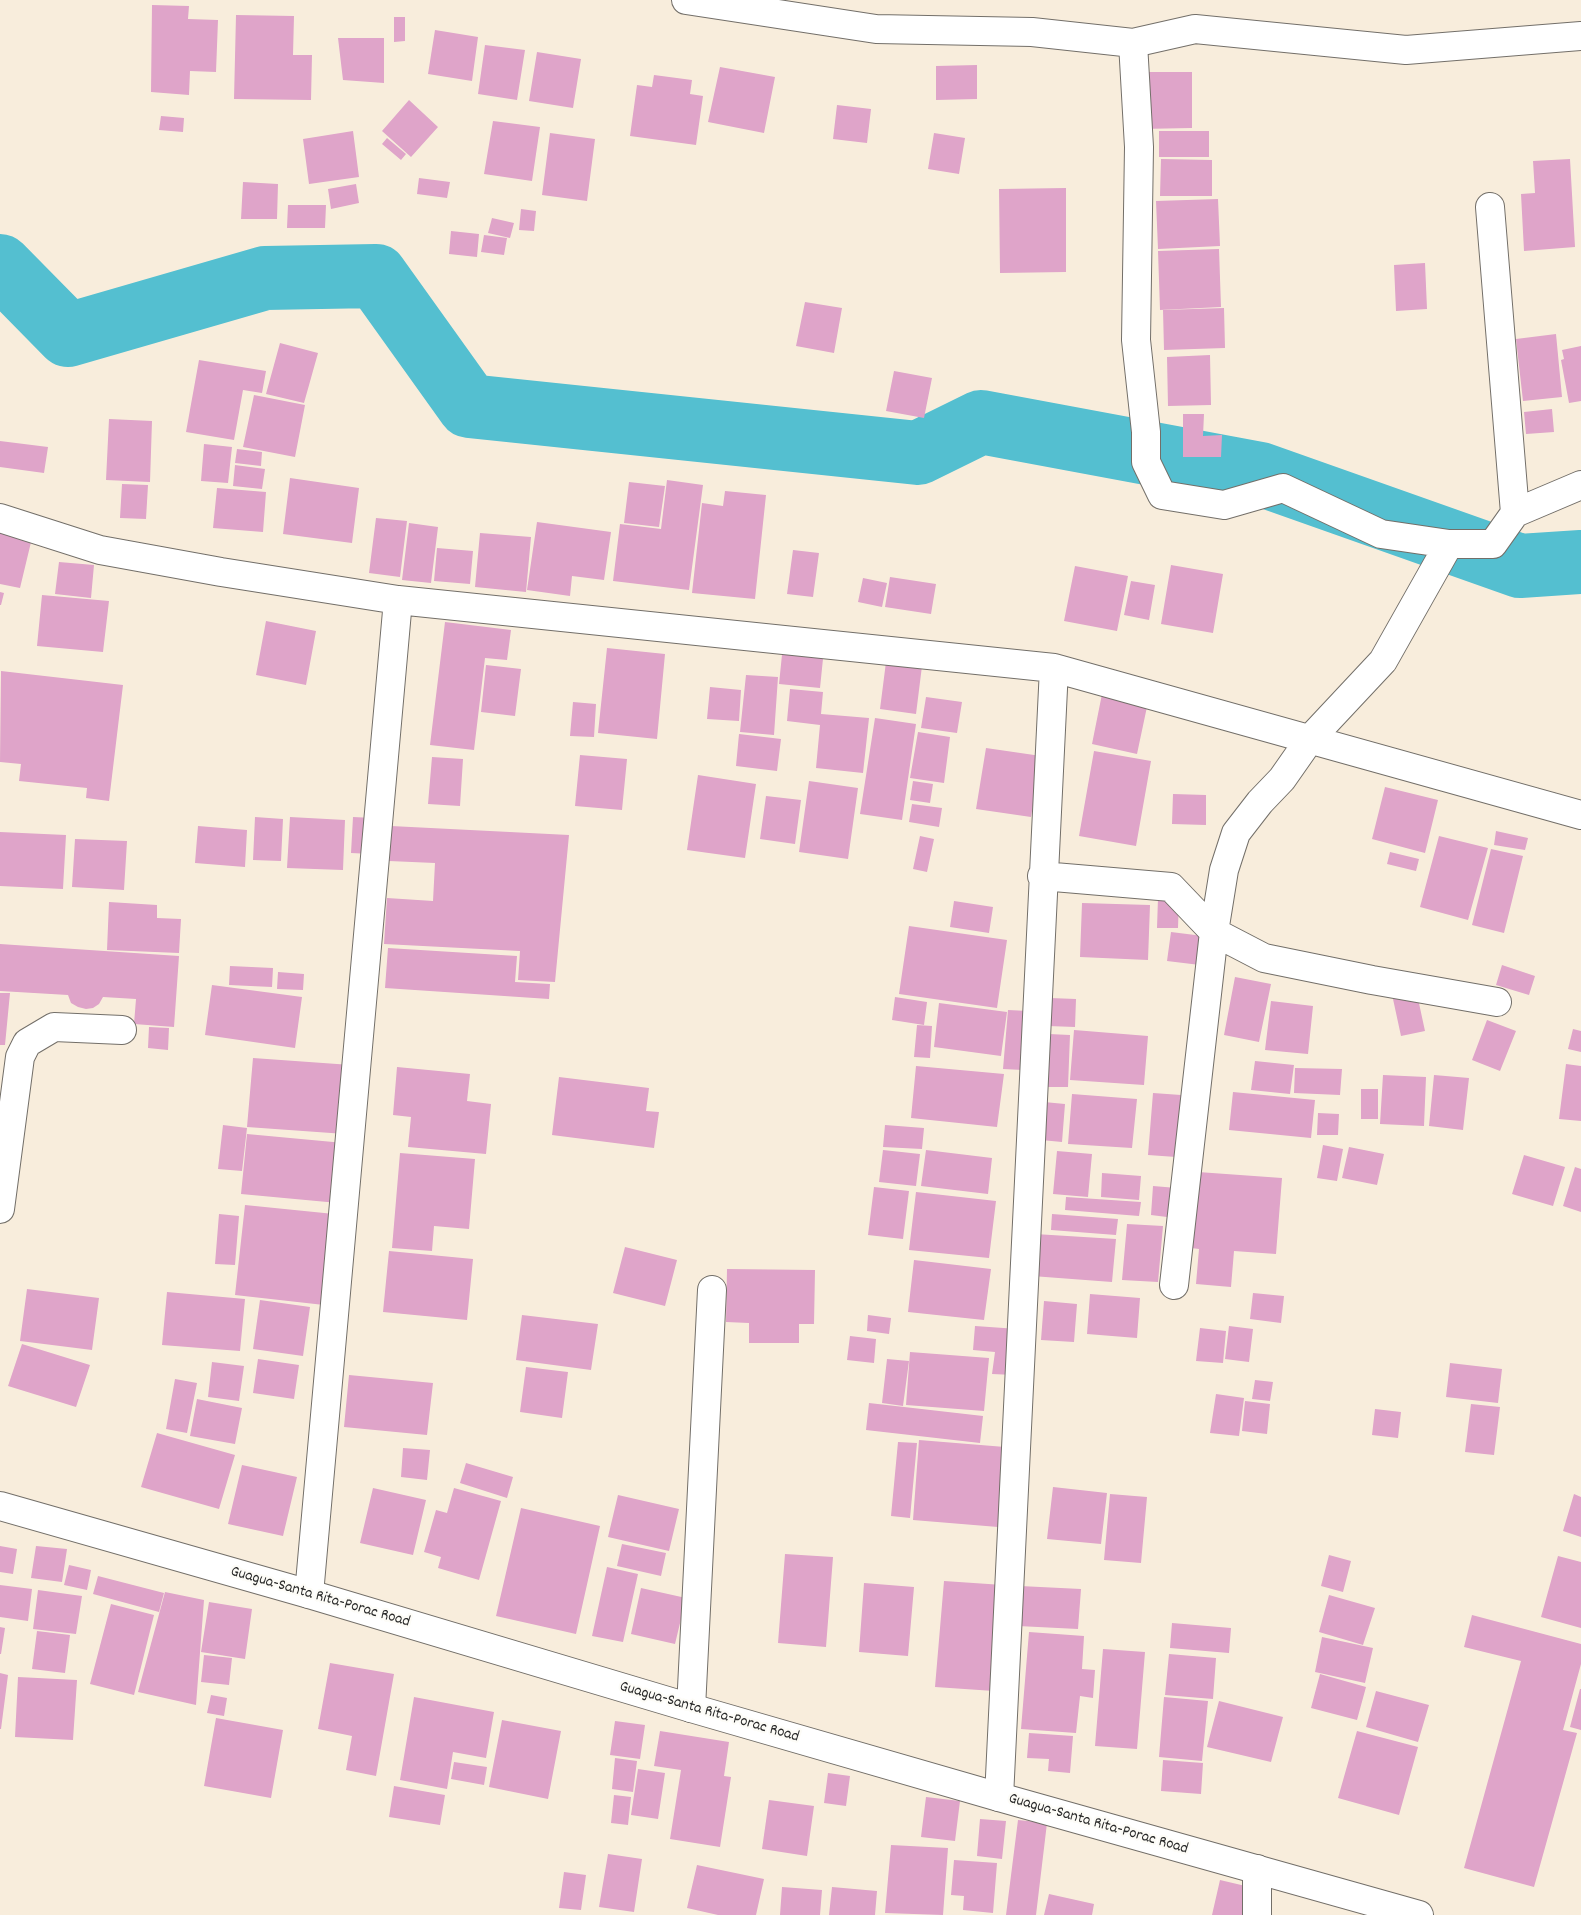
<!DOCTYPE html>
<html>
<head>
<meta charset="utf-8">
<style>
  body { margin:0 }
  canvas { display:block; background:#f8eddc }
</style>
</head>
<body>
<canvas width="1581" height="1915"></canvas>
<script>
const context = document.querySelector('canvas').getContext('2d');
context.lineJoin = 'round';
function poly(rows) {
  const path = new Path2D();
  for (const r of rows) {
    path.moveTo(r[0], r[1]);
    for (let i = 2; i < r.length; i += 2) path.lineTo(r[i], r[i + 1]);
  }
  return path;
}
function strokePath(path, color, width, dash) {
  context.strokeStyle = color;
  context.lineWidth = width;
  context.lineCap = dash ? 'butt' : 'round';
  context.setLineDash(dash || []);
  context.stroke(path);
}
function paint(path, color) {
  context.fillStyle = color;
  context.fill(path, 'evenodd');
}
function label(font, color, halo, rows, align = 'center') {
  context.font = font + ' Dekko,sans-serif';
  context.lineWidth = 4.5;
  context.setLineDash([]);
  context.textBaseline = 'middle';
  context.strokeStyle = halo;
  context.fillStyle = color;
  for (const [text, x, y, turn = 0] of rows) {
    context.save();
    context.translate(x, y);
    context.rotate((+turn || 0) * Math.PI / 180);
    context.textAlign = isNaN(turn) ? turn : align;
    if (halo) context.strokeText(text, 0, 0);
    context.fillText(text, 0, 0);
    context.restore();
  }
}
const river = poly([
  [0,266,68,335,265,278,376,276,469,406,918,453,981,422,1260,474,1520,566,1581,562]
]);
const building = poly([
  [152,5,189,6,188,19,218,20,216,72,190,71,189,95,151,92],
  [236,15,294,16,293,55,312,55,311,100,234,99],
  [394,17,405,17,405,41,394,42],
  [435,30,478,37,472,81,428,74],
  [338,38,384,38,384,83,343,80],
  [485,45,525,50,517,100,478,94],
  [537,52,581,59,573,108,529,101],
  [977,65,977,99,936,100,936,66],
  [720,67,775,77,764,133,708,122],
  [1140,72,1192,72,1192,128,1140,129],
  [654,75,692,80,690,94,703,96,696,145,630,136,637,85,652,87],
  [409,100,438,127,411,157,382,131],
  [837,105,871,109,867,143,833,139],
  [161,116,184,118,183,132,159,130],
  [493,121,540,127,532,181,484,174],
  [353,131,359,177,309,184,303,139],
  [1159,131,1209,131,1209,157,1159,157],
  [550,133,595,139,587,201,542,195],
  [934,133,965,138,959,174,928,169],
  [387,138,406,154,401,160,382,144],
  [1161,159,1212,160,1212,196,1160,196],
  [1570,159,1575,247,1524,251,1521,194,1535,193,1533,161],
  [419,178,450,182,447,198,417,194],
  [243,182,278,184,277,219,241,219],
  [356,184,359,203,331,209,328,189],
  [1066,188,1066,272,1000,273,999,189],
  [1218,199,1220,246,1158,249,1156,201],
  [288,205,326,205,325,228,287,228],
  [521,209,536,211,534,231,519,230],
  [492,218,514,223,510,238,488,233],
  [451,231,479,234,477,257,449,254],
  [484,235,507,238,504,255,481,252],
  [1219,249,1221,307,1160,310,1158,251],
  [1425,263,1427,309,1396,311,1394,265],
  [805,302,842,308,834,353,796,346],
  [1224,308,1225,348,1164,350,1163,310],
  [1556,334,1562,397,1523,401,1516,339],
  [280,343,318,353,304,403,266,394],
  [1581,346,1581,401,1569,403,1561,360,1564,359,1562,350],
  [1210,355,1211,405,1168,406,1167,357],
  [199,360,266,371,262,393,243,390,234,440,186,432],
  [894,371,932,378,924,418,886,411],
  [254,395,305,405,295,457,243,447],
  [1552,409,1554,432,1526,434,1524,412],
  [1183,414,1204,414,1203,436,1222,435,1221,457,1183,457],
  [109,419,152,421,150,482,106,480],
  [0,441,48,447,44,473,0,467],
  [204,444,232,447,228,483,201,481],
  [237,449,262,452,261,466,235,463],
  [235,465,265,469,262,489,233,486],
  [290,478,359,488,352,543,283,534],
  [667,480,703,485,689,590,613,581,620,524,661,529],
  [629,482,665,486,659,527,624,523],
  [122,484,148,485,146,519,120,518],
  [217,488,266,492,263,532,213,528],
  [725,491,766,495,755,599,692,593,702,503,723,506],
  [376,518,407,521,400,577,369,573],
  [537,522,611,532,604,580,572,576,570,596,527,590],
  [409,523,438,527,431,583,402,580],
  [0,531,32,538,20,588,0,584],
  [480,533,531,537,526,592,475,587],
  [437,548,473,551,470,584,434,581],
  [793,550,819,553,813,597,787,594],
  [59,562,94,565,91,598,55,594],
  [1171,565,1223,574,1213,633,1161,624],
  [1075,566,1128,576,1117,631,1064,621],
  [890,577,936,584,931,614,885,607],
  [863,578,887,583,882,607,858,602],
  [1131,581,1155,585,1149,620,1124,615],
  [0,592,4,593,1,605,0,605],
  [42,595,109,601,103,652,37,646],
  [266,621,316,631,306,685,256,675],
  [445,622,511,630,507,660,485,658,474,750,430,745],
  [783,645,824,649,820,688,779,684],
  [607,648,665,654,657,739,598,733],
  [886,662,922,666,916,714,880,709],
  [486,665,521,669,515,716,481,712],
  [1,671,123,685,109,801,86,798,87,788,19,781,21,764,0,762],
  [746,675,778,677,774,735,740,732],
  [710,687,741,690,739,721,707,719],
  [790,689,823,692,821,714,869,718,863,773,816,768,820,725,787,721],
  [1102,694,1148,702,1137,754,1092,744],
  [926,697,962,702,957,733,921,728],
  [573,702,596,704,594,737,570,736],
  [875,718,916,724,902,820,860,814],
  [918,732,950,737,944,783,910,778],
  [739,734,781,739,777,771,736,766],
  [986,748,1041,756,1031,817,976,809],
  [1094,751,1151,761,1136,846,1079,836],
  [580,755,627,759,622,810,575,806],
  [432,757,463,759,460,806,428,804],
  [698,775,756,784,745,858,687,850],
  [809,781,858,788,848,859,799,852],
  [913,781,933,784,930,803,910,800],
  [1385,787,1438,800,1425,853,1372,839],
  [1173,794,1206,795,1206,825,1172,824],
  [766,796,801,800,795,844,760,839],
  [912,804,942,808,939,827,909,822],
  [255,817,283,819,281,861,253,860],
  [290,817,345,820,343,870,287,868],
  [353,817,373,818,371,854,351,853],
  [198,826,247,830,245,867,195,863],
  [391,826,569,835,555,982,518,980,520,951,384,944,387,898,433,901,435,863,389,861],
  [1496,831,1528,838,1525,850,1494,845],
  [0,832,66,835,63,889,0,886],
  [920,836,934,839,927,872,913,869],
  [1439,836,1488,848,1468,920,1420,907],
  [75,839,127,841,124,890,72,887],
  [1491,849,1523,856,1504,933,1472,925],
  [1390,852,1419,859,1416,871,1387,864],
  [1158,898,1179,898,1178,928,1157,928],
  [954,901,993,907,989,933,950,927],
  [109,902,157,905,157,918,181,919,179,953,107,950],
  [1082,903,1150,905,1148,960,1080,957],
  [909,926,1007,940,997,1008,899,994],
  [1171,932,1203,936,1200,965,1167,961],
  [0,944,179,956,174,1027,134,1024,136,999,103,997,99,1004,93,1008,86,1009,78,1007,71,1003,68,995,0,991],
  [388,948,517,956,515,982,550,984,549,999,385,988],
  [1502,965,1535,976,1529,995,1496,985],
  [230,966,273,968,272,987,229,985],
  [278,972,304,974,303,990,277,989],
  [1235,977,1271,984,1259,1042,1224,1035],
  [212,985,302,997,295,1048,205,1035],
  [0,993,10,993,5,1045,0,1045],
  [1417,994,1425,1031,1401,1036,1393,999],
  [895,997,927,1002,924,1025,892,1020],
  [1050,998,1076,999,1075,1027,1048,1026],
  [1271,1001,1313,1006,1308,1054,1265,1050],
  [939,1003,1007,1012,1001,1056,934,1047],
  [1008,1010,1028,1011,1023,1070,1003,1069],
  [1487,1020,1516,1031,1500,1071,1472,1060],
  [917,1025,932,1026,930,1058,914,1057],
  [149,1027,169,1028,168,1050,148,1048],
  [1573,1029,1581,1031,1581,1052,1568,1049],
  [1074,1030,1148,1036,1144,1085,1070,1080],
  [1049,1034,1070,1035,1068,1087,1047,1087],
  [253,1058,351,1065,345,1134,247,1127],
  [1255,1061,1294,1065,1290,1094,1251,1090],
  [1566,1064,1581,1066,1581,1121,1559,1119],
  [916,1066,1004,1074,997,1127,911,1118],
  [397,1067,470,1074,467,1101,491,1104,486,1154,408,1147,411,1117,393,1115],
  [1295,1068,1342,1069,1340,1095,1294,1093],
  [1383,1075,1426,1077,1424,1126,1380,1124],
  [1434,1075,1469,1078,1463,1130,1429,1126],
  [559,1077,649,1088,646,1111,659,1112,654,1148,552,1135],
  [1361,1089,1378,1089,1378,1119,1361,1119],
  [1233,1092,1315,1100,1311,1138,1229,1130],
  [1153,1093,1181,1095,1176,1157,1148,1155],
  [1072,1094,1137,1099,1132,1148,1068,1144],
  [1044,1102,1065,1104,1062,1142,1041,1140],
  [1318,1113,1339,1114,1338,1135,1317,1135],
  [223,1125,247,1128,242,1171,218,1169],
  [885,1125,924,1128,922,1149,883,1147],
  [247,1134,344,1143,338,1203,241,1194],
  [1323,1145,1343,1149,1337,1181,1317,1178],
  [1349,1147,1384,1154,1377,1185,1342,1178],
  [883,1150,920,1154,916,1186,879,1182],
  [926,1150,992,1158,988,1194,921,1186],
  [1057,1151,1092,1154,1088,1197,1053,1194],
  [400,1153,475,1159,469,1229,434,1226,432,1251,392,1248],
  [1524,1155,1565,1167,1553,1206,1512,1194],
  [1575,1167,1581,1169,1581,1212,1563,1206],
  [1198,1172,1282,1178,1276,1254,1234,1251,1231,1287,1196,1284,1199,1249,1191,1248],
  [1102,1173,1141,1176,1139,1200,1101,1197],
  [1153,1186,1177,1188,1175,1218,1151,1215],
  [874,1187,909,1191,903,1239,868,1235],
  [916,1192,996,1201,989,1258,909,1250],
  [1066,1197,1141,1202,1139,1216,1065,1210],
  [245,1205,334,1214,324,1305,235,1295],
  [219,1214,239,1216,235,1265,215,1264],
  [1052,1214,1118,1219,1116,1235,1051,1230],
  [1127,1224,1163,1226,1158,1282,1122,1280],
  [1035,1234,1116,1239,1112,1282,1032,1276],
  [625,1247,677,1260,665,1306,613,1293],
  [389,1251,473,1259,467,1320,383,1312],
  [914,1260,991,1269,984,1320,908,1312],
  [727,1269,815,1270,814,1324,799,1324,799,1343,749,1343,749,1323,726,1322],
  [27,1289,99,1298,92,1350,20,1341],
  [167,1292,245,1299,240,1351,162,1345],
  [1253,1293,1284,1296,1281,1323,1250,1319],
  [1090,1294,1140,1298,1137,1338,1087,1334],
  [260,1300,310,1307,303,1356,253,1349],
  [1044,1301,1077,1304,1074,1342,1041,1340],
  [522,1315,598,1324,591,1370,516,1360],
  [868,1315,891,1318,889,1334,867,1331],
  [975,1326,1018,1329,1014,1375,992,1374,995,1352,973,1350],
  [1229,1326,1253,1329,1249,1362,1225,1359],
  [1200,1328,1226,1331,1223,1363,1196,1361],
  [850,1336,876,1339,874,1363,847,1360],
  [22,1344,90,1365,76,1407,8,1386],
  [910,1352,989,1358,984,1411,906,1405],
  [258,1359,299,1365,294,1399,253,1393],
  [887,1359,909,1361,903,1406,882,1403],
  [212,1362,244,1366,239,1401,208,1397],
  [1450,1363,1502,1369,1498,1403,1446,1397],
  [526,1367,568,1372,562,1418,520,1412],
  [349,1375,433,1383,427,1435,344,1427],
  [175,1379,197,1383,187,1433,166,1429],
  [1255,1380,1273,1382,1270,1401,1252,1399],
  [1216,1394,1244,1398,1239,1436,1210,1433],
  [197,1399,242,1408,235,1444,190,1436],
  [1245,1401,1270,1404,1267,1434,1242,1431],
  [869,1403,983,1416,980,1443,866,1430],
  [1471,1404,1500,1407,1494,1455,1465,1452],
  [1375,1409,1401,1412,1398,1438,1372,1435],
  [157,1433,235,1455,219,1509,141,1487],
  [919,1440,1005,1447,998,1527,913,1520],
  [898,1442,917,1443,910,1518,891,1516],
  [403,1448,430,1450,427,1480,401,1477],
  [466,1463,513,1477,507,1498,460,1483],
  [242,1465,297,1477,283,1536,228,1524],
  [1053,1487,1107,1493,1101,1544,1047,1539],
  [373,1488,426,1500,413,1555,360,1543],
  [454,1488,501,1501,479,1580,438,1568,441,1557,424,1552,436,1510,447,1513],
  [1110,1494,1147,1497,1141,1563,1104,1560],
  [1574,1494,1581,1497,1581,1537,1563,1531],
  [618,1495,679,1509,669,1551,608,1537],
  [521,1508,600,1526,576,1634,496,1616],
  [622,1544,666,1553,661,1576,617,1566],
  [0,1546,17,1549,13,1574,0,1572],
  [36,1546,67,1549,62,1582,31,1578],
  [785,1554,833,1557,826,1647,778,1643],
  [1329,1555,1351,1561,1343,1592,1321,1586],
  [1558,1556,1581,1562,1581,1628,1541,1617],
  [69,1565,91,1570,87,1590,64,1585],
  [607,1567,638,1574,623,1642,592,1636],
  [98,1576,164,1593,159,1612,93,1594],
  [944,1581,1003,1585,994,1691,935,1687],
  [864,1583,914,1587,908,1656,859,1652],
  [0,1585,32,1589,28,1621,0,1617],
  [1020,1586,1081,1589,1078,1629,1018,1626],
  [641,1588,686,1598,675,1644,631,1634],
  [38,1590,82,1596,76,1634,33,1629],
  [165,1592,204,1600,196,1705,138,1692],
  [1329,1595,1375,1608,1363,1645,1319,1632],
  [209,1602,252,1609,245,1659,201,1652],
  [111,1604,154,1615,134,1695,90,1684],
  [1472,1615,1581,1644,1581,1664,1563,1730,1577,1733,1534,1887,1464,1868,1521,1661,1464,1647],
  [1172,1623,1231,1628,1229,1653,1170,1648],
  [0,1627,5,1628,1,1654,0,1654],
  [37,1631,70,1635,65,1673,32,1669],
  [1029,1632,1084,1636,1082,1669,1095,1670,1093,1698,1080,1696,1076,1733,1021,1729],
  [1322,1637,1373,1648,1365,1683,1315,1672],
  [1103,1649,1145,1652,1137,1749,1095,1746],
  [1169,1654,1216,1658,1213,1699,1165,1695],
  [204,1655,232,1658,229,1685,201,1682],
  [330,1663,394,1674,376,1776,346,1770,352,1736,318,1729],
  [0,1673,8,1675,1,1729,0,1729],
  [1320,1674,1366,1687,1357,1720,1311,1708],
  [18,1677,77,1680,73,1740,15,1737],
  [1580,1689,1581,1689,1581,1730,1570,1727],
  [1376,1691,1429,1705,1418,1742,1366,1727],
  [211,1695,227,1698,224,1716,207,1713],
  [414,1697,494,1712,486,1758,453,1752,447,1789,400,1780],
  [1164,1697,1208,1701,1202,1761,1159,1757],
  [1219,1701,1283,1717,1271,1762,1207,1747],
  [216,1718,283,1730,271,1798,204,1786],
  [502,1720,561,1731,548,1799,489,1787],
  [615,1721,645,1725,640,1759,610,1755],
  [660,1731,729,1742,724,1776,731,1777,720,1847,670,1839,681,1770,654,1766],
  [1357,1731,1418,1747,1399,1815,1338,1798],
  [1029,1733,1073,1736,1070,1773,1048,1771,1049,1759,1027,1758],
  [615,1758,637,1761,633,1792,612,1789],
  [1163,1760,1203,1763,1201,1794,1161,1791],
  [454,1762,487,1767,484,1785,451,1779],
  [638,1769,665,1773,658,1819,631,1815],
  [828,1773,850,1776,846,1806,824,1803],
  [394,1786,445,1795,440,1825,389,1817],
  [614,1795,631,1797,628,1825,611,1823],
  [926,1797,960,1801,955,1841,921,1837],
  [769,1800,814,1806,807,1856,762,1849],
  [980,1819,1006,1821,1002,1859,977,1856],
  [1018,1820,1047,1823,1036,1915,1006,1915],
  [891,1845,948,1848,943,1915,885,1913],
  [608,1854,642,1859,634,1912,599,1907],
  [954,1860,997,1863,993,1913,963,1910,964,1896,951,1895],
  [697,1865,764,1879,756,1915,718,1915,687,1908],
  [564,1872,586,1875,581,1910,559,1908],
  [1220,1880,1254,1888,1248,1915,1212,1915],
  [782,1887,822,1890,820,1915,780,1915],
  [832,1887,877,1891,875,1915,829,1915],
  [1049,1894,1094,1904,1092,1915,1044,1915]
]);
const minor = poly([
  [686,0,876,29,1032,32,1133,43,1195,29,1406,50,1581,36],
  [1133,43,1139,147,1136,340,1146,432,1146,462,1162,495,1224,505,1283,488,1381,534,1449,544,1493,544,1515,513,1581,485],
  [1490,207,1515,513],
  [0,518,100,550,221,572,398,600,1054,668,1581,815],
  [1042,876,1171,887,1214,932,1264,958,1372,980,1497,1002],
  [0,1209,20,1057,27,1043,54,1027,122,1030],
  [1174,1285,1214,932,1224,870,1236,833,1260,802,1282,779,1310,739,1383,661,1449,544],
  [309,1594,398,600],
  [691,1708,712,1290],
  [999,1797,1054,668],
  [1257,1915,1257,1869]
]);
const major = poly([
  [0,1506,309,1594,691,1708,999,1797,1419,1915]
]);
const streetNames = [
  ["Guagua-Santa Rita-Porac Road",320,1598,16],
  ["Guagua-Santa Rita-Porac Road",709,1713,16],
  ["Guagua-Santa Rita-Porac Road",1098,1825,16]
];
strokePath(river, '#54bfd0', 64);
paint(building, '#dfa4c9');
strokePath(minor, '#736f69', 30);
strokePath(major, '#736f69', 30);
strokePath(minor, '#fff', 28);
strokePath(major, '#fff', 28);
label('16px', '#2b2b2b', '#fdfcf7', streetNames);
</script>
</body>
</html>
